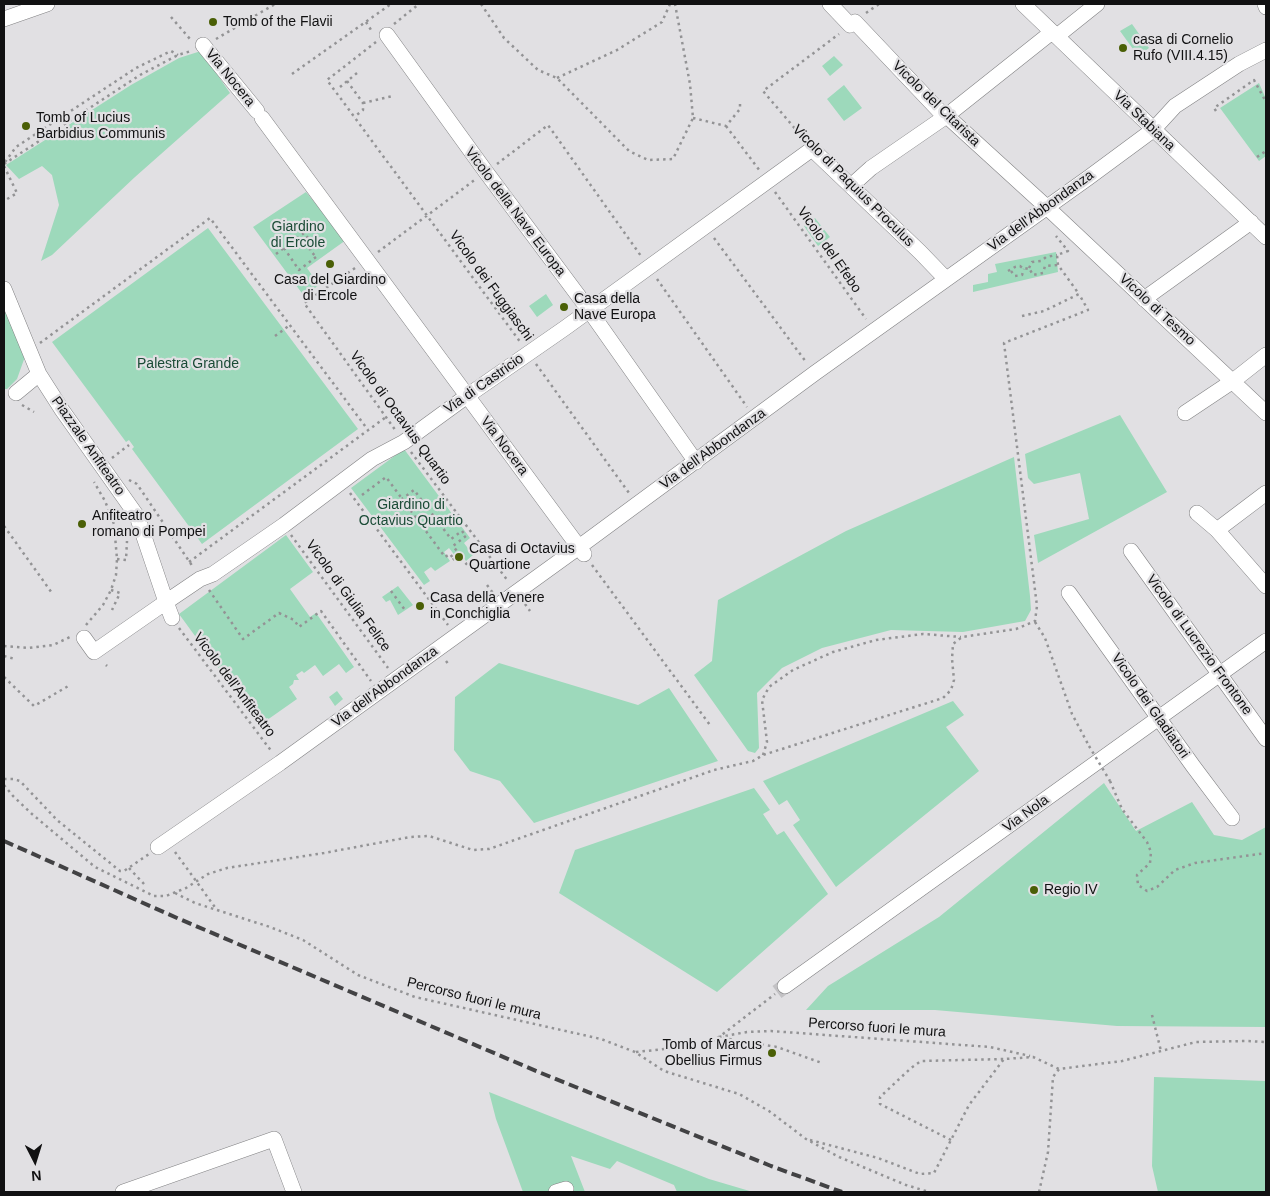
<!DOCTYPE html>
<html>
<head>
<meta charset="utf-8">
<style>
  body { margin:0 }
  #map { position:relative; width:1270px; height:1196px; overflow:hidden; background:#e1e0e3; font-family:Arial,sans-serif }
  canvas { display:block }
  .frame { position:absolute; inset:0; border:5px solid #111112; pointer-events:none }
  .north { position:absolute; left:10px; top:1136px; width:50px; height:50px; -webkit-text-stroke:4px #e1e0e3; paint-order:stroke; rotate:175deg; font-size:14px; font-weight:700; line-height:20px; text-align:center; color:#111112 }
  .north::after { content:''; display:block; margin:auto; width:18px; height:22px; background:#111112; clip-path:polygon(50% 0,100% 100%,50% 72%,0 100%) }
</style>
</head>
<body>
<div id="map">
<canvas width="1270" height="1196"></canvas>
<div class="frame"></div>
<div class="north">N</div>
</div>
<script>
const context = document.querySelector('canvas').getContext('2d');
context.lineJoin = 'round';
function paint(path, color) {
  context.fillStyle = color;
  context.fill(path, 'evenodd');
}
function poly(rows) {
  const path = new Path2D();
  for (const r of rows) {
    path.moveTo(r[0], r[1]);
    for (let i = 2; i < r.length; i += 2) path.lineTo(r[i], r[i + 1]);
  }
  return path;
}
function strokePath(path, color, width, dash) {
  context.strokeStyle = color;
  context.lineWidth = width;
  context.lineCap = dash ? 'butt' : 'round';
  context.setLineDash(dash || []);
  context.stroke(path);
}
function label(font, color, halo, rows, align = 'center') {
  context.font = font + ' Arial,sans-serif';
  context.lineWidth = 4.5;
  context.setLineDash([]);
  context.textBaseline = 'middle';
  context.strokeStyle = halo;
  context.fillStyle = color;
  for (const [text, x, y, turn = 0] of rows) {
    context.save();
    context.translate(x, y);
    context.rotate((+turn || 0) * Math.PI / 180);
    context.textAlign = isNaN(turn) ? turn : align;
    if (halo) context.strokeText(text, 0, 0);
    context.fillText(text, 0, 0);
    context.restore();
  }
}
const green = poly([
  [1132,24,1149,48,1138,56,1120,31],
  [201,51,230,93,135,177,52,255,41,261,59,205,52,175,42,166,19,179,6,165,131,85,179,58],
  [834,56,843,65,830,76,822,66],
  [1259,83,1266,99,1266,156,1259,161,1220,108],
  [844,85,862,108,844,121,827,99],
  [306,192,346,240,307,268,319,285,304,296,253,227],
  [815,218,830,237,818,246,804,226],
  [208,228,358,429,202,544,132,449,134,447,129,440,126,442,52,342],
  [1056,252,1058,272,973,292,973,285,988,282,988,274,997,272,995,264],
  [546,294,553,305,537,317,529,306],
  [8,308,27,351,17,379,7,389,4,389,4,313],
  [1120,415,1167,492,1038,563,1034,535,1089,519,1080,473,1034,484,1028,478,1025,454],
  [404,449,470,538,464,543,473,555,466,561,460,553,456,557,449,548,444,552,450,561,435,571,431,567,424,572,430,581,424,585,351,488],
  [1014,457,1030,596,1031,610,1025,621,963,632,891,630,822,648,782,668,757,693,759,748,755,753,748,751,694,675,712,661,718,600,846,531],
  [286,535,313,572,290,589,310,617,316,613,354,667,346,673,339,664,323,676,315,665,304,673,302,671,296,675,299,680,294,680,293,684,289,687,297,699,260,725,179,614],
  [398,586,413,605,398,615,390,600,386,602,382,597],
  [499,663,638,705,669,688,718,761,534,823,500,781,470,771,454,750,455,697],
  [337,691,343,699,335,706,329,697],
  [953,701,964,715,946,727,979,771,836,887,793,825,800,820,787,800,779,805,763,781],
  [1104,783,1136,831,1192,802,1214,835,1242,840,1266,827,1266,1027,1117,1026,935,1010,806,1010,828,986,939,917],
  [754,788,770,810,763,814,777,835,784,831,828,894,717,992,559,893,575,850],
  [1154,1077,1266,1081,1266,1192,1158,1192,1152,1166],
  [489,1092,709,1179,753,1192,677,1192,674,1185,617,1161,610,1169,571,1156,585,1192,523,1192,496,1119]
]);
const minorTunnel = poly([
  [777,992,785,986]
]);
const path = poly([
  [481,4,504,38,538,70,557,78,629,151,648,160,673,159,693,118,690,84,675,4],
  [866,13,879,4],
  [171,17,190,39],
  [366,22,373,33],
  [394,24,419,4],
  [216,39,275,4],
  [376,42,327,80,521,343],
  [292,74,391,4],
  [557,78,617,50,662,22,670,4],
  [347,81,363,103,363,110,354,117],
  [340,87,357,73],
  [363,103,393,96],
  [1216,111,1214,108,1254,80,1266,102],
  [693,118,726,126,740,109,740,100],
  [726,126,760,171],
  [803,138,763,91,839,34],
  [1257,157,1266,151],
  [5,162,16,147,136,68,171,51,178,55],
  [4,164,140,75,178,55,191,51],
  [497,164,548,125,641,256],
  [4,166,17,193,4,201],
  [775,192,866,319],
  [714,238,806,362],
  [284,248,299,270,316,257,318,260],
  [378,252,476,179],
  [276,254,304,233,311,242,310,250,316,257],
  [355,268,304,303,396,431],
  [1029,268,1032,262,1041,261,1046,257,1057,255],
  [1008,271,1015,267,1020,266,1024,269,1029,268,1033,275,1043,273,1045,266,1058,265],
  [1011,271,1015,276,1022,275,1024,269],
  [657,279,747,407],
  [1022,316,1044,311,1079,294,1058,265,1057,255,1068,251,1056,236],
  [275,336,290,325],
  [40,343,210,218,368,430],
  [536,364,629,493],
  [22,405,34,412],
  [411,452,508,581],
  [112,458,129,445],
  [129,480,137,484,193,567],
  [350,493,448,625],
  [362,495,386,477,445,557,450,554,453,558,455,556,456,558,460,555,453,546,466,536,462,531,451,539,414,490,402,499],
  [4,526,52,593],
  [291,535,388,668],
  [453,558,455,561,460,556,468,566],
  [117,559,126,560,127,541],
  [189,562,386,417],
  [592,565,710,725],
  [487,585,493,593],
  [111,590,120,593,112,610],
  [209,590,243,639,279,613,294,620,299,627,321,611,371,681],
  [391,591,405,610],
  [525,604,530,611],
  [1035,622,1045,638,1072,714,1089,746],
  [86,625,103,605,111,590,116,575,117,559,114,524,105,501,94,482],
  [179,628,272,752],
  [4,646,28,648,53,645,70,637],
  [4,656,15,659],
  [446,661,450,666],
  [106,665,107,666],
  [4,677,34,706,70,685],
  [763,755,767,742,762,700,769,687,793,670,833,652,876,640,923,634,961,637],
  [4,779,13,779,20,781,57,820,120,871,124,871,149,854],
  [1110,781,1122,809,1147,842,1151,852,1150,863,1137,875,1138,885,1147,891,1157,887,1175,870,1195,863,1266,853],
  [4,785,13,796,32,814,95,867,154,896,166,896,186,888,208,874,227,868,324,853,410,837,429,836,473,850,489,849,714,770,753,761,763,755,943,698,951,690,954,680,952,659,953,644,962,637,1016,629,1035,621,1037,606,1004,343,1088,310,1079,294],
  [175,852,217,910],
  [129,868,144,884],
  [175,893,195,903,270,927,303,940,358,975,415,997,601,1039,635,1052,664,1071,739,1094,769,1111,806,1139,839,1157,906,1185,929,1192],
  [1152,1015,1161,1051],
  [719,1037,747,1032,771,1031,990,1047,1030,1056],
  [723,1038,777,1047,822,1063],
  [636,1052,675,1048,701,1048,719,1037,775,994],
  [810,1140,878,1158,920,1174,934,1173,969,1105,1004,1059,1033,1057,1059,1069],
  [951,1140,880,1104,880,1097,911,1068,921,1061,1004,1059],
  [1039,1192,1048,1152,1053,1077,1059,1069,1122,1061,1196,1042,1248,1041,1266,1042]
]);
const minor = poly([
  [830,4,850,25,855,22,945,117,949,118,1052,212,1266,413],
  [1023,4,1266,237],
  [1265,4,1266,7],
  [4,19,47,4],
  [387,35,486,172,589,310,696,462],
  [1057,36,1097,4],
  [203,45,257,111],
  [262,118,584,554],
  [851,186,871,168,945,117,1052,32],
  [4,289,39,374,62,410,137,516,166,602,94,652,84,638],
  [1144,299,1251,222],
  [16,393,39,374],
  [1185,413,1233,381,1266,355],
  [1197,513,1217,530,1266,586],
  [1217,530,1266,493],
  [1131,551,1266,739],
  [1069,593,1193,766,1232,818],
  [172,618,166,602,200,579,213,574,284,525,372,459,404,442,467,396,565,328,812,149,920,252,946,279],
  [158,847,280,763,579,547,815,373,1088,178,1153,130,1175,106,1239,64,1266,50],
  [785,986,1266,641],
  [123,1192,274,1139,294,1192],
  [556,1192,566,1189]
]);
const rail = poly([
  [4,841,177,918,541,1073,771,1166,842,1192]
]);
const pathBridge = poly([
  [1089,746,1110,781]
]);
const markers = [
  [213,22,5,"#4a5f06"],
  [1123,48,5,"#4a5f06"],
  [26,126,5,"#4a5f06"],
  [330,264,5,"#4a5f06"],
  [564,307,5,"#4a5f06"],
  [82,524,5,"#4a5f06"],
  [459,557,5,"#4a5f06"],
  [420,606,5,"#4a5f06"],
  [1034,890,5,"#4a5f06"],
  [772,1053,5,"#4a5f06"]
];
const poiNames = [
  ["Tomb of the Flavii",223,22],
  ["casa di Cornelio",1133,40],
  ["Rufo (VIII.4.15)",1133,56],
  ["Tomb of Lucius",36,118],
  ["Barbidius Communis",36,134],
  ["Casa del Giardino",330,280,"center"],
  ["di Ercole",330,296,"center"],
  ["Casa della",574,299],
  ["Nave Europa",574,315],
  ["Anfiteatro",92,516],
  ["romano di Pompei",92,532],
  ["Casa di Octavius",469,549],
  ["Quartione",469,565],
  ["Casa della Venere",430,598],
  ["in Conchiglia",430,614],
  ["Regio IV",1044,890],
  ["Tomb of Marcus",762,1045,"right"],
  ["Obellius Firmus",762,1061,"right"]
];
const streetNames = [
  ["Via Nocera",230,78,51],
  ["Vicolo del Citarista",936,104,44],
  ["Via Stabiana",1144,121,44],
  ["Vicolo di Paquius Proculus",853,186,45],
  ["Via dell'Abbondanza",1041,211,-36],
  ["Vicolo della Nave Europa",515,212,53],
  ["Vicolo del Efebo",829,250,55],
  ["Vicolo dei Fuggiaschi",491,286,54],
  ["Vicolo di Tesmo",1157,310,43],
  ["Via di Castricio",484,384,-35],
  ["Vicolo di Octavius Quartio",400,418,54],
  ["Piazzale Anfiteatro",88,446,55],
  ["Via Nocera",504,446,53],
  ["Via dell'Abbondanza",713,449,-36],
  ["Vicolo di Giulia Felice",348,596,54],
  ["Vicolo di Lucrezio Frontone",1199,645,54],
  ["Vicolo dell'Anfiteatro",234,685,53],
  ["Via dell'Abbondanza",385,687,-36],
  ["Vicolo dei Gladiatori",1150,706,55],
  ["Via Nola",1026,814,-36],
  ["Percorso fuori le mura",474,999,14],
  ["Percorso fuori le mura",877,1028,4]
];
const parkNames = [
  ["Giardino",298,227],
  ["di Ercole",298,243],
  ["Palestra Grande",188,364],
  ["Giardino di",411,505],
  ["Octavius Quartio",411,521]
];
paint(green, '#9dd9bb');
strokePath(minorTunnel, '#c2c1c4', 15, [15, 8]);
strokePath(minor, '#818183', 16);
strokePath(path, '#939395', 2.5, [2.5, 4]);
strokePath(minor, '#fff', 15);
strokePath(rail, '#424244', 4, [10, 5]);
strokePath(pathBridge, '#939395', 2.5, [2.5, 4]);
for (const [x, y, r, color] of markers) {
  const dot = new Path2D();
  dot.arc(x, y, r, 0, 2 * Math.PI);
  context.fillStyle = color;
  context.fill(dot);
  strokePath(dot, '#e1e0e3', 2);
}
label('14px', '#111112', '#e1e0e3', poiNames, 'left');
label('14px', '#111112', '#e1e0e3', streetNames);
label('14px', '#1a4b36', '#e1e0e3', parkNames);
</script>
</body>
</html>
